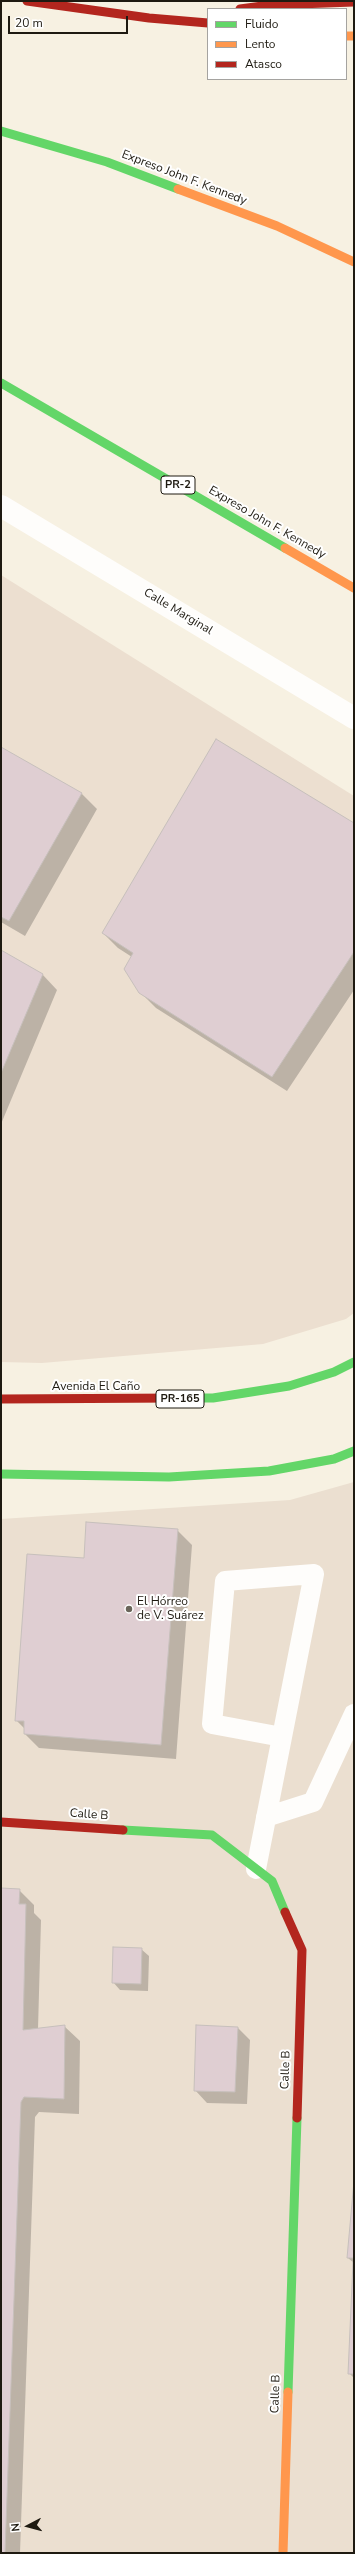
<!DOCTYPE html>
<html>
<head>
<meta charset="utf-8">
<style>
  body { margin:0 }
  #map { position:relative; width:355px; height:2554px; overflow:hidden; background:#f7f1e2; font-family:"Nunito Sans",sans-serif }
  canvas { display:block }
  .frame { position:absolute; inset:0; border:2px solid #1e1a11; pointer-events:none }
  .legend { position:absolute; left:207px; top:8px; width:140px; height:72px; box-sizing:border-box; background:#fff; border:1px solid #a5a3a0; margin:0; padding:5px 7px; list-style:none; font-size:12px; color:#1e1a11 }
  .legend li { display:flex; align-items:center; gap:8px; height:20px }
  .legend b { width:20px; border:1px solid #a5a3a0 }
  .north { position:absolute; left:8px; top:2506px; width:40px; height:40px; -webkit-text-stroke:3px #fff; paint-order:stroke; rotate:264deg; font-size:11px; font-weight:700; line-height:16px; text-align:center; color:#1e1a11 }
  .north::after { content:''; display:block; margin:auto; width:14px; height:18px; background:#1e1a11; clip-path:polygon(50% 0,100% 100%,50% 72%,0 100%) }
  .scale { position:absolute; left:8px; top:16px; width:120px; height:18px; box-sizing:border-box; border:2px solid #1e1a11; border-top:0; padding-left:5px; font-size:12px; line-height:14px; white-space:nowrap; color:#1e1a11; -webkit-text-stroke:3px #fff; paint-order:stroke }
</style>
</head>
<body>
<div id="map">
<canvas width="355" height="2554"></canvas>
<div class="frame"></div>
<ul class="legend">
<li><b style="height:5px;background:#63d668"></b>Fluido</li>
<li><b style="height:5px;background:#ff974d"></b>Lento</li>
<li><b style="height:5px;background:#b3261e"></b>Atasco</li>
</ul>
<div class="north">N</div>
<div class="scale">20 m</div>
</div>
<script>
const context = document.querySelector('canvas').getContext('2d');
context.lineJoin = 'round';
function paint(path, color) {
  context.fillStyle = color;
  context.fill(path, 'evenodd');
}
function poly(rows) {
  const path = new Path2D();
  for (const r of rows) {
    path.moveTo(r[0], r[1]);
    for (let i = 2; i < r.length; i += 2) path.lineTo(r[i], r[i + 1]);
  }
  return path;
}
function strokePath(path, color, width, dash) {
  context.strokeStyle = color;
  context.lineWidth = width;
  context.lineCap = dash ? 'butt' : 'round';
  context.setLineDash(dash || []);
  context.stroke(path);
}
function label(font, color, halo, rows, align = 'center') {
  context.font = font + ' "Nunito Sans",sans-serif';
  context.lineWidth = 4;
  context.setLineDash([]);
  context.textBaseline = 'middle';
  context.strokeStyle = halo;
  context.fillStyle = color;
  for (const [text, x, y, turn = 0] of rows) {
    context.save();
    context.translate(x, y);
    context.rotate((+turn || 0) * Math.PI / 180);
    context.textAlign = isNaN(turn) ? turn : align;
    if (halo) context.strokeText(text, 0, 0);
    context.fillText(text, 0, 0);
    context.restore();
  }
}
const commercial = poly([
  [1,575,354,796,354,1313,346,1319,263,1344,42,1363,1,1362]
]);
const industrial = poly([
  [354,1482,354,2553,1,2553,1,1519,290,1500]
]);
const shadow = poly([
  [1,748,82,794,97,809,25,936,1,922],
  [354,826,354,990,287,1091,156,1008,140,992,132,957,118,948,103,933],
  [1,951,42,974,57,990,1,1124],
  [177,1530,192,1545,176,1759,39,1748,25,1734,25,1729,16,1720,84,1560],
  [1,1889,19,1890,34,1905,34,1913,41,1920,38,2029,64,2026,80,2041,79,2114,39,2112,35,2117,20,2553,1,2553],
  [141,1949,149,1956,148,1991,120,1990,113,1982],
  [238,2028,250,2040,247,2104,207,2103,195,2090],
  [354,2193,354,2378,349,2373,354,2263,348,2258]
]);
const building = poly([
  [216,739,354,823,354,952,272,1077,139,993,124,969,133,953,102,933,216,739],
  [1,747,82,793,9,921,1,917,1,747],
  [1,950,43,974,1,1073,1,950],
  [86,1522,178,1529,161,1745,24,1734,24,1721,15,1721,27,1554,84,1558,86,1522],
  [1,1888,20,1889,19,1904,26,1904,23,2030,65,2025,64,2099,24,2097,21,2102,5,2553,1,2553,1,1888],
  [113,1947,142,1948,141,1984,112,1983,113,1947],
  [196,2025,238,2027,235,2092,194,2091,196,2025],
  [354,2181,354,2258,347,2258,354,2181],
  [353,2262,354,2262,354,2374,348,2374,353,2262]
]);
const lane = poly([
  [266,1817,313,1802,354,1714],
  [256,1869,282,1737,314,1574,225,1581,212,1724,282,1737]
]);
const street = poly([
  [1,506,354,718]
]);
const fast = poly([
  [1,131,107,162,178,189],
  [1,383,285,548],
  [177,1398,213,1398,289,1386,334,1372,354,1362],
  [1,1474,169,1477,269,1471,334,1459,354,1451],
  [123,1830,212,1835,272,1881,285,1912],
  [288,2392,297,2118]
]);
const slow = poly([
  [346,36,354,36],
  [178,189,277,226,354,262],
  [285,548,354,588],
  [283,2553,288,2392]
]);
const jam = poly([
  [27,1,149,18,208,23],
  [240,9,270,5,354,2],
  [1,1399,177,1398],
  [1,1822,123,1830],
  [285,1912,302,1950,297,2118]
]);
const markers = [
  [129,1609,4,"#6a655a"]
];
const shields = [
  [178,485,34],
  [180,1399,48]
];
const shieldNames = [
  ["PR-2",178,485],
  ["PR-165",180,1399]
];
const streetNames = [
  ["Expreso John F. Kennedy",184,178,21],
  ["Expreso John F. Kennedy",267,523,30],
  ["Calle Marginal",178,612,31],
  ["Avenida El Caño",96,1387],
  ["Calle B",89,1815,4],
  ["Calle B",286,2070,-88],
  ["Calle B",276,2394,-88]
];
const poiNames = [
  ["El Hórreo",137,1602],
  ["de V. Suárez",137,1616]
];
paint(commercial, '#ecdfd0');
paint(industrial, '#ebdfd0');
paint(shadow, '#0003');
paint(building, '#dfced2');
strokePath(building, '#c7c0bc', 1);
strokePath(lane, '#fefdfb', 20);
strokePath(street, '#fefdfb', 22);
strokePath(fast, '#63d668', 9);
strokePath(slow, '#ff974d', 9);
strokePath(jam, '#b3261e', 9);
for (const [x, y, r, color] of markers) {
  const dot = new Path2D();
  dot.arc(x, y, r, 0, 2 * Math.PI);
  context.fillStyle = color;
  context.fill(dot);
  strokePath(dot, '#fff', 1.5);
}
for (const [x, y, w] of shields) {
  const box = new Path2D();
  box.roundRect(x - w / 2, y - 9, w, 18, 3);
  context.fillStyle = '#fff';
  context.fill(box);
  strokePath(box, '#1e1a11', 1);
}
label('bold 11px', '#1e1a11', null, shieldNames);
label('12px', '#1e1a11', '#fff', streetNames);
label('12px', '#1e1a11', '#fff', poiNames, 'left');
</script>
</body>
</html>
